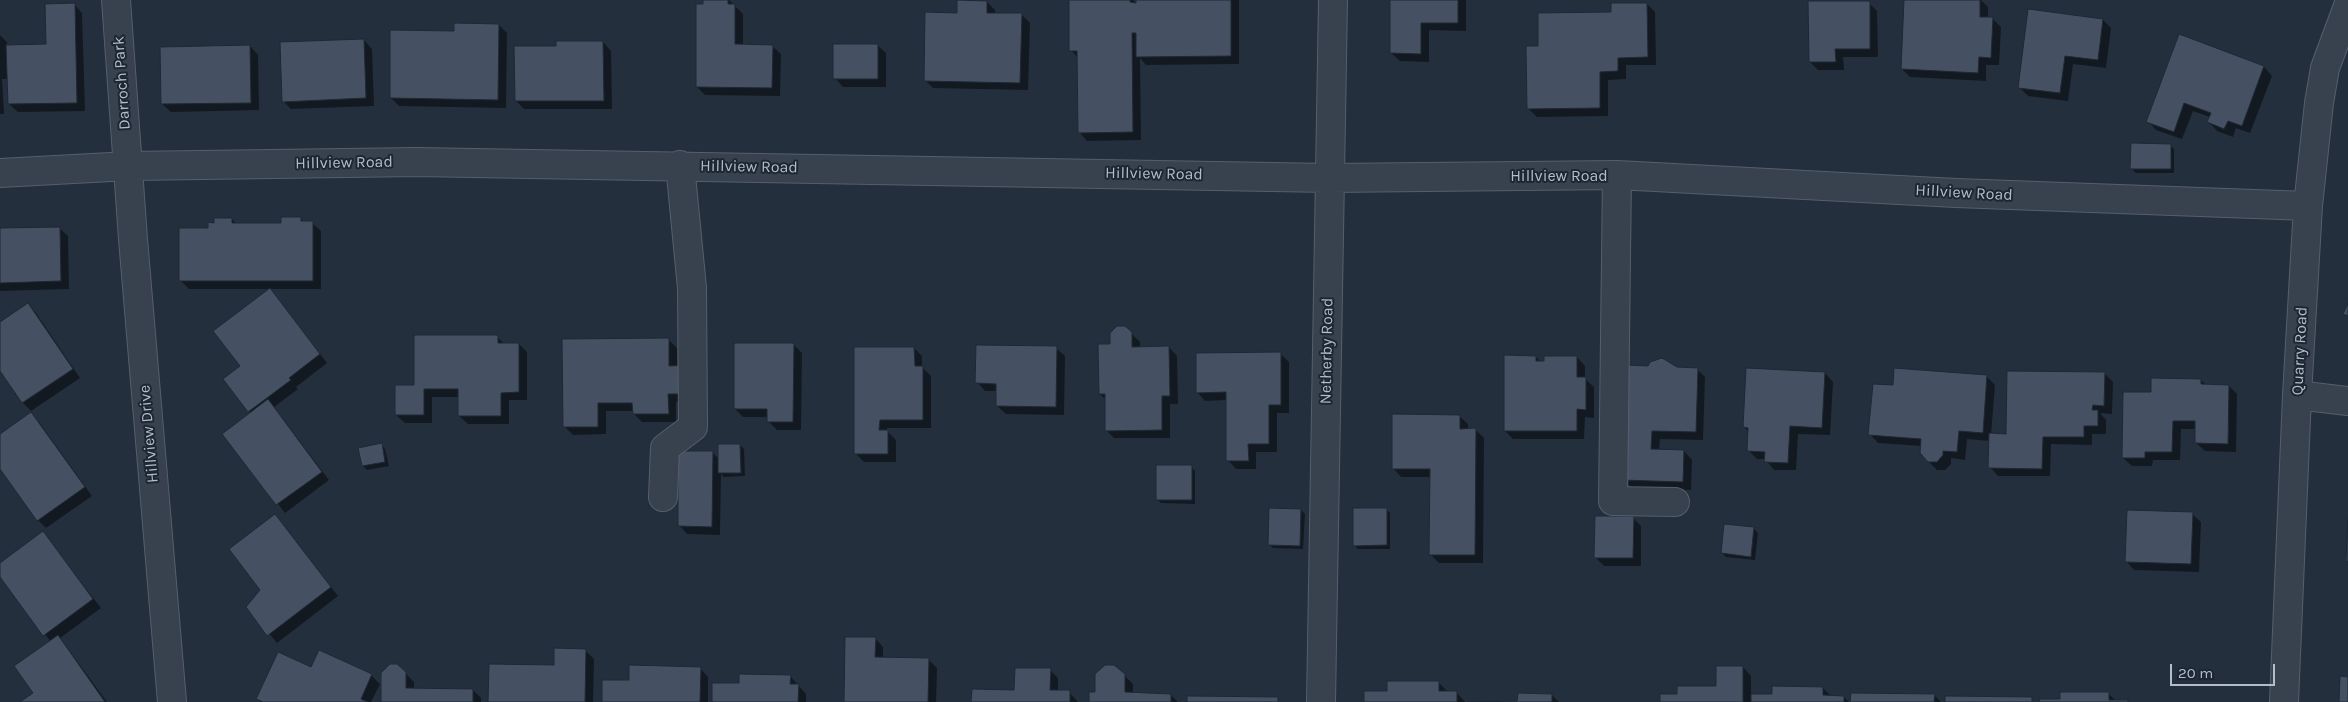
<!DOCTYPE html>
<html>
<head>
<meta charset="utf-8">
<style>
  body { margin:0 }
  #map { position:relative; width:2348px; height:702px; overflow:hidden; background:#242f3e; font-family:Karla,sans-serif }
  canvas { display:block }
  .scale { position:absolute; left:2170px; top:664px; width:105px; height:22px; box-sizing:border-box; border:2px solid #b4bcc9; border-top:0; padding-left:6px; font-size:15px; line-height:18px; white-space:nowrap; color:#b4bcc9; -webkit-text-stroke:4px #1d2633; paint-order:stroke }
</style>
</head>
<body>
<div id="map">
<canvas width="2348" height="702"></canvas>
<div class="scale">20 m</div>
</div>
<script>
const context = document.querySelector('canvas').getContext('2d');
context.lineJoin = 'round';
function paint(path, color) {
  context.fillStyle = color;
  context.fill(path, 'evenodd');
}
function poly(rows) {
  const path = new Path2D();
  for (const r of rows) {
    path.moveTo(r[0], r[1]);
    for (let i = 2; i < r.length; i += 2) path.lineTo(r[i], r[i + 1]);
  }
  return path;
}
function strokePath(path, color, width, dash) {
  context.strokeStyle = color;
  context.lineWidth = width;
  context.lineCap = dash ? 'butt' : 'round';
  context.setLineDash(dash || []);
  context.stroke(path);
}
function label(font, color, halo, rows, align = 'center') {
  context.font = font + ' Karla,sans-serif';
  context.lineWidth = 4;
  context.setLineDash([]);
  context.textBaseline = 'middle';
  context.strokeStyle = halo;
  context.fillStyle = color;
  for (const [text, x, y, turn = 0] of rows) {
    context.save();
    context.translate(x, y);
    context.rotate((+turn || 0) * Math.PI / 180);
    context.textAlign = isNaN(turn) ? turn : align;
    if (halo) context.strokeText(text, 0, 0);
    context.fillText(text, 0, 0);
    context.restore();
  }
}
const shadow = poly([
  [704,0,729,0,743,14,743,46,772,46,781,54,780,96,705,95,697,87],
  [1070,0,1133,0,1138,4,1138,0,1239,0,1239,64,1146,65,1140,58,1141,140,1087,141,1079,132,1078,58,1071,50],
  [1392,0,1466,0,1466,31,1429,30,1429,62,1400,61,1391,53],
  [1905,0,1981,0,1988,7,1988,18,1993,19,2001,27,1999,65,1986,65,1986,81,1910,77,1902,69],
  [987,2,995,10,995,14,1021,14,1030,23,1028,90,933,88,925,80],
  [1869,3,1877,11,1878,57,1843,57,1844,70,1818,70,1810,62],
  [74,4,82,13,85,111,18,112,9,104,9,79,2,79,4,114,0,114,0,35,7,42,7,47,47,46],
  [1647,4,1655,12,1656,65,1626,65,1626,79,1608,80,1608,116,1537,117,1528,108,1539,47,1613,13],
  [2103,20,2111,28,2106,68,2073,64,2068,101,2028,96,2020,88],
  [499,25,507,33,506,108,399,106,391,98,455,32],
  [2180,36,2264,67,2272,76,2250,133,2236,128,2233,137,2217,131,2209,122,2210,117,2193,111,2182,139,2156,130,2148,121],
  [364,40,372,49,374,106,291,109,283,101],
  [603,42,611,51,612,109,524,109,516,101,557,47],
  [877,45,886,53,886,87,843,87,835,78],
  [250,46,258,55,259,110,171,112,162,104],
  [2170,145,2174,149,2174,173,2136,173,2132,169],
  [300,218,304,222,312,223,321,231,321,289,189,289,180,280,209,230,215,224,232,219,237,224,283,224],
  [59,228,68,236,69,289,0,291,0,229],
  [270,290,327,363,296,387,298,389,274,407,329,480,285,513,224,434,251,414,249,411,242,367],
  [28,305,36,313,80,378,31,411,23,403,0,369,0,324],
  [1131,333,1140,342,1140,348,1169,347,1177,356,1178,404,1170,404,1170,438,1114,438,1106,430,1106,400,1100,394,1111,345],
  [497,337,505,344,519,344,527,352,527,400,509,400,509,424,468,424,459,416,459,397,432,397,432,423,405,423,396,415,415,387],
  [668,339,677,348,677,367,696,402,676,402,676,422,642,422,634,414,634,411,606,411,606,434,573,435,564,426],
  [793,344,802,353,801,430,777,430,768,421,768,417,743,417,735,409],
  [914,348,922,356,922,367,931,376,931,428,887,428,887,431,896,440,896,462,864,462,856,454],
  [1056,348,1065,356,1064,415,1006,414,997,406,997,391,985,391,977,382],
  [1280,353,1289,362,1289,413,1277,413,1277,452,1256,452,1256,469,1236,469,1228,460,1227,400,1205,401,1197,392],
  [1536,357,1541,362,1577,357,1585,366,1585,379,1594,387,1594,418,1585,417,1584,439,1513,439,1505,431],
  [1648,367,1697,369,1705,377,1703,440,1660,439,1659,451,1684,451,1692,460,1691,490,1632,488,1623,480],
  [1825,373,1833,382,1830,435,1798,434,1796,470,1774,470,1765,459,1757,459,1748,450,1749,432,1744,427],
  [2105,374,2113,382,2112,414,2100,413,2106,420,2106,434,2092,434,2092,445,2051,444,2050,476,1998,476,1990,467,1990,441,1967,439,1965,460,1951,458,1951,464,1945,470,1937,470,1928,461,1922,446,1878,443,1870,434,1894,387,1987,377,1995,385,1991,435,2007,435],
  [2201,380,2206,385,2229,386,2237,394,2236,452,2205,451,2196,443,2196,429,2181,429,2180,460,2153,460,2152,466,2132,466,2123,458],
  [31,413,39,422,92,496,46,528,38,520,0,467,0,435],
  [1459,416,1468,424,1468,430,1475,429,1484,438,1483,563,1439,563,1430,554,1431,477,1401,477,1393,468],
  [381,445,385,449,389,466,367,470,363,466],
  [740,445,744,449,745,476,724,477,721,474,720,535,687,534,679,525,713,453,719,459],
  [1191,467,1195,471,1195,504,1161,503,1157,499],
  [1386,509,1390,513,1390,549,1358,549,1354,545],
  [1301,510,1305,514,1303,549,1273,548,1269,544],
  [2192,514,2201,522,2199,572,2134,570,2126,561],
  [275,515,338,596,277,643,247,607,262,590],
  [1633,518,1641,526,1641,566,1604,566,1595,557],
  [1725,526,1754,529,1758,533,1755,560,1726,557,1722,553],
  [43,533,101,608,60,638,107,702,23,702,35,694,51,642,0,575,0,564],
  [875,638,883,647,883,659,928,659,937,668,936,702,845,702],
  [585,650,594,659,593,702,490,702],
  [397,665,414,682,414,690,473,690,481,698,481,702,382,702],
  [1743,667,1751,676,1751,695,1773,695,1823,688,1831,696,1844,697,1849,702,1661,702,1678,695,1717,687],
  [700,668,708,677,708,702,603,702,630,681],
  [312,669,371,675,380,684,371,702,261,702,258,699],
  [1050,670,1058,678,1058,691,1069,692,1078,702,973,702,1016,691],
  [1124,675,1133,684,1133,694,1171,695,1178,702,1090,702],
  [790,676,806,694,806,702,713,702,740,685],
  [1439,683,1447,691,1457,693,1465,702,1365,702,1388,692],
  [2109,694,2116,701,2128,702,2041,702],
  [1552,695,1559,702,1468,702,1519,702],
  [1934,695,1941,702,1852,702]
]);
const building = poly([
  [703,0,728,0,728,4,735,4,735,44,773,45,772,88,696,87,696,4,703,4,703,0],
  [957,0,987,1,987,13,1022,13,1020,83,924,81,925,12,957,13,957,0],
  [1069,0,1130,0,1130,2,1136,3,1136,0,1231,0,1231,56,1136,57,1136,33,1132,33,1133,132,1078,133,1077,51,1069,51,1069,0],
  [1390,0,1458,0,1458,23,1421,23,1421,54,1390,53,1390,0],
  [1904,0,1980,0,1980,17,1993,17,1991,58,1979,57,1978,73,1901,69,1904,0],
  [1808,1,1870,1,1870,49,1835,49,1836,62,1809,62,1808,1],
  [75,3,77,103,8,104,6,45,46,44,45,4,75,3],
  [1611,3,1647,3,1648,57,1618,58,1618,71,1600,72,1600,108,1527,109,1526,46,1538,46,1538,13,1611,12,1611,3],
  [2028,9,2103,19,2098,60,2065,56,2060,93,2018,88,2028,9],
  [454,23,499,24,498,100,390,98,390,30,454,31,454,23],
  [2179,34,2264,66,2242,126,2228,121,2224,129,2207,122,2211,113,2184,103,2174,132,2146,122,2179,34],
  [364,39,366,98,282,102,280,42,364,39],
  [556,41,603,41,604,101,515,101,514,46,556,46,556,41],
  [833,44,878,44,878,79,833,79,833,44],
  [250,45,251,103,161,104,160,47,250,45],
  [2131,143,2171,144,2171,169,2130,169,2131,143],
  [281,217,301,217,301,221,313,221,313,281,179,281,179,228,208,228,208,222,214,223,214,218,232,218,232,223,281,223,281,217],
  [60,227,61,281,0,283,0,228,60,227],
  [270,288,320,354,289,378,291,380,248,412,223,379,240,366,213,331,270,288],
  [28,303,73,369,22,403,0,371,0,322,28,303],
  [2348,303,2348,316,2343,314,2348,303],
  [1117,326,1125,326,1132,332,1132,347,1169,346,1170,396,1162,396,1162,430,1105,431,1105,394,1099,394,1098,344,1110,344,1110,333,1117,326],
  [414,335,498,335,498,343,519,343,519,392,501,393,501,416,458,416,458,389,424,389,424,415,395,415,395,385,414,385,414,335],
  [669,338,669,366,688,365,688,394,668,394,669,414,633,414,632,403,598,403,598,427,563,427,562,339,669,338],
  [734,343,794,343,793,422,767,422,767,409,734,409,734,343],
  [976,345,1057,346,1056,407,996,406,996,384,975,383,976,345],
  [854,347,914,347,915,366,923,366,923,420,880,420,879,430,888,430,888,454,854,454,854,347],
  [1281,352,1281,405,1269,405,1269,444,1248,444,1249,461,1226,461,1226,392,1196,393,1196,353,1281,352],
  [1504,355,1536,356,1536,361,1544,361,1544,356,1577,356,1577,377,1586,377,1586,410,1577,409,1577,431,1504,431,1504,355],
  [1662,358,1677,367,1698,368,1696,432,1652,431,1651,449,1684,450,1683,482,1622,480,1626,365,1648,366,1650,362,1662,358],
  [1746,368,1825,372,1822,428,1790,426,1788,463,1764,462,1765,452,1747,451,1748,428,1743,427,1746,368],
  [1894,368,1987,375,1983,433,1959,431,1957,452,1943,451,1943,455,1937,462,1928,462,1920,453,1921,439,1868,435,1873,384,1893,385,1894,368],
  [2007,371,2105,372,2104,406,2093,405,2092,410,2098,410,2098,426,2084,426,2084,437,2043,437,2042,469,1988,468,1989,433,2006,434,2007,371],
  [2151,378,2201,379,2201,384,2229,385,2228,444,2195,443,2195,421,2173,421,2172,452,2145,452,2145,458,2122,458,2123,392,2151,392,2151,378],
  [268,399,322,472,276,505,222,434,268,399],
  [31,412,85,487,37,521,0,469,0,434,31,412],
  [1392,414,1460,415,1460,429,1476,428,1475,555,1429,555,1430,469,1392,469,1392,414],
  [382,443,385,462,362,466,358,448,382,443],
  [718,444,740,444,741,473,718,473,718,444],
  [678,451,713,451,712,527,678,526,678,451],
  [1156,465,1192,465,1192,500,1156,500,1156,465],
  [1269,508,1301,509,1300,546,1268,545,1269,508],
  [1353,508,1387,508,1387,545,1353,546,1353,508],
  [2127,510,2193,512,2191,564,2125,562,2127,510],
  [275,514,331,587,267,636,246,607,260,590,229,549,275,514],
  [1595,516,1634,516,1633,558,1594,558,1595,516],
  [2348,520,2348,562,2346,561,2348,520],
  [1724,524,1754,527,1751,557,1721,553,1724,524],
  [43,531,93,599,43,636,0,577,0,563,43,531],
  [58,635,105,702,20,702,33,693,14,666,58,635],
  [845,637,876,637,875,657,929,658,928,702,844,702,845,637],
  [554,648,586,649,585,702,488,702,489,664,554,665,554,648],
  [319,650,372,674,361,699,368,702,263,702,256,699,278,652,311,667,319,650],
  [390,664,397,664,406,672,406,688,473,689,473,702,381,702,381,673,390,664],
  [629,665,701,667,700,702,602,702,602,680,629,680,629,665],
  [1105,665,1114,665,1125,674,1125,692,1171,694,1171,702,1089,702,1089,692,1095,692,1095,674,1105,665],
  [1716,666,1743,666,1743,702,1660,702,1660,694,1677,694,1677,686,1716,686,1716,666],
  [1015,668,1051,668,1050,690,1070,690,1070,702,971,702,972,689,1014,690,1015,668],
  [739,674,791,675,790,684,799,684,798,702,712,702,712,683,739,683,739,674],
  [2340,676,2348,677,2348,702,2339,702,2340,676],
  [1387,681,1439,681,1439,691,1457,691,1457,702,1364,702,1364,691,1387,691,1387,681],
  [1772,686,1823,687,1823,695,1844,696,1844,702,1751,702,1751,694,1772,694,1772,686],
  [2060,692,2109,692,2109,700,2128,700,2128,702,2039,702,2040,699,2060,699,2060,692],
  [1518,693,1552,694,1552,702,1467,702,1517,701,1518,693],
  [1851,693,1935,694,1934,702,1850,702,1851,693],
  [1187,696,1278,697,1278,702,1187,702,1187,696],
  [1945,696,2032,697,2032,702,1945,702,1945,696]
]);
const minor = poly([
  [116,0,133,239,172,702],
  [0,173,129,166,417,162,1329,178,1617,175,1956,193,2308,206],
  [1617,175,1613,501,1675,502],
  [2297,395,2348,401],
  [663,497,665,448,693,427,692,288,680,165],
  [1321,702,1333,0],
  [2284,702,2297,395,2308,206,2319,103,2325,68,2348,6]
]);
const streetNames = [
  ["Darroch Park",122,83,-94],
  ["Hillview Road",344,163,-1],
  ["Hillview Road",749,167,1],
  ["Hillview Road",1154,174,1],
  ["Hillview Road",1559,176],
  ["Hillview Road",1964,193,3],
  ["Netherby Road",1327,351,-89],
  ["Quarry Road",2300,351,-87],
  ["Hillview Drive",149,434,-95]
];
paint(shadow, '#0007');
paint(building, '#455162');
strokePath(building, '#1f2835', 1);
strokePath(minor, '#565f6c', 30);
strokePath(minor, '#38414e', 28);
label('16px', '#b4bcc9', '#1d2633', streetNames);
</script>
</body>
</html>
